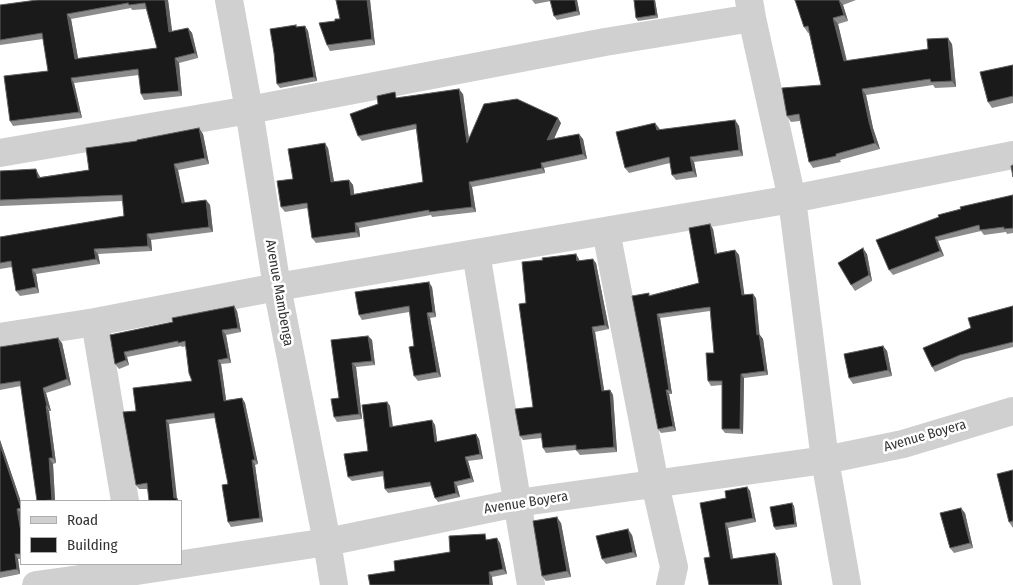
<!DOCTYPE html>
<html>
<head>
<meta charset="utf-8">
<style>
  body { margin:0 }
  #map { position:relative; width:1013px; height:585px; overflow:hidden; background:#fff; font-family:"Fira Sans Condensed",sans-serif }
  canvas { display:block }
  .legend { position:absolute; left:20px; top:500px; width:162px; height:65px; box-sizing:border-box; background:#fff; border:1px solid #adadad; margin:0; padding:6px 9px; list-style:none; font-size:15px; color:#333 }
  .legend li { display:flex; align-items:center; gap:10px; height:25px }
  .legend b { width:25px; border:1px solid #adadad }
</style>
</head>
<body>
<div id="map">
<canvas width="1013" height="585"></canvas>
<ul class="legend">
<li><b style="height:6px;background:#d0d0d0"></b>Road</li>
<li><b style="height:14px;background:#1a1a1a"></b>Building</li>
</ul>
</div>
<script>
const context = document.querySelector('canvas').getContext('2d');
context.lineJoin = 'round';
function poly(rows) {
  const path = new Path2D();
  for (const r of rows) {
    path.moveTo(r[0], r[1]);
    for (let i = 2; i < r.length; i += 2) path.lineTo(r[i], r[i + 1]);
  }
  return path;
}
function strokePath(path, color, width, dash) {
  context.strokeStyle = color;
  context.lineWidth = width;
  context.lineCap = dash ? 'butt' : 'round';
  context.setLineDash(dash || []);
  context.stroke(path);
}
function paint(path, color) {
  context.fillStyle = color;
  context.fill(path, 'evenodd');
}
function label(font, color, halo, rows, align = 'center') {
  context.font = font + ' "Fira Sans Condensed",sans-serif';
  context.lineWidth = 5;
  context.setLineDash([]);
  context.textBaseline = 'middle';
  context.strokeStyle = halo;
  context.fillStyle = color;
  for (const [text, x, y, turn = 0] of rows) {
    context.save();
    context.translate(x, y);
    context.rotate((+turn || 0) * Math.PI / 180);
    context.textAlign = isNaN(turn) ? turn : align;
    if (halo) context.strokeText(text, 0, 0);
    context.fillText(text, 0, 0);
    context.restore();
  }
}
const street = poly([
  [229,0,249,110,277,287,327,542,334,585],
  [749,0,752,18,792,199,825,460,847,585],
  [0,153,249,110,605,42,752,18],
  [606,231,655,484,674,567,670,585],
  [476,253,531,585],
  [95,322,125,501],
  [0,337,95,322,277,287,792,199,1013,155],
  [36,585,137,571,327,542,517,503,825,460,903,444,1013,411]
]);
const wall = poly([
  [37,0,168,0,172,32,188,28,192,33,198,58,179,63,182,96,144,100,141,94,139,75,74,83,82,118,13,126,10,121,48,71,43,39,0,45,0,5],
  [131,8,132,10,146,9,157,48,78,58,71,19],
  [370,0,375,45,330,51,327,45,335,21],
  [532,0,577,0,580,15,557,20,554,16,551,1,535,4],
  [634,0,655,0,658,18,638,21,636,18],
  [794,0,856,0,843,5,848,21,838,24,847,61,928,49,952,44,956,87,935,88,933,85,866,95,873,128,880,149,840,160,841,162,813,168,809,162,800,121,791,122,787,116,821,85,809,33,808,33,804,27,796,1],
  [296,25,297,27,305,26,308,31,317,81,280,88,277,84],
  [1013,65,1013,103,992,108,988,102],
  [463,94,469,138,561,123,554,139,583,139,587,159,544,168,545,173,472,187,476,212,432,217,431,215,359,228,360,237,316,243,312,238,308,208,285,212,281,207,293,179,328,148,334,182,349,180,353,185,354,194,423,182,416,129,362,141,358,136,399,97],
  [735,120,739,126,743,156,694,162,697,177,676,180,672,175,670,163,629,173,625,168,659,128,660,130],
  [203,134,209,164,178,170,184,203,206,200,210,205,213,232,151,240,152,251,98,254,100,264,36,274,39,293,20,296,16,291,12,267,0,269,0,237,124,216,123,201,0,206,0,171,39,175,40,177,89,170],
  [1013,195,1013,233,1007,234,1006,232,984,235,981,231,938,241,944,256,893,275,889,270,961,209],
  [713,229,717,253,735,250,739,255,744,295,756,298,759,334,763,339,768,375,744,378,743,434,725,433,722,429,722,385,711,386,708,381,714,353,710,311,660,318,672,394,669,394,676,431,661,433,658,429,650,295,699,283],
  [867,254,872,281,855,291,851,285],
  [579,259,579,261,596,263,609,329,595,332,604,391,610,390,613,395,617,452,580,455,576,450,546,453,543,448,542,438,523,440,520,436,533,407,526,303],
  [432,287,436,317,430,318,441,377,418,381,414,376,414,346,409,312,362,320,359,315],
  [234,306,237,311,241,332,226,335,231,363,221,364,226,400,242,398,245,403,258,464,255,465,263,522,231,527,228,522,228,484,215,418,169,424,148,489,139,489,136,485,136,411,192,381,186,346,182,347,181,346,127,357,129,365,119,369,115,364,110,335,173,322],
  [1013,306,1013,347,963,360,935,372,932,367,971,328],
  [368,336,372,340,375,365,356,367,362,419,337,422,334,417,339,398,331,340],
  [62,343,71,385,46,393,51,411,49,411,56,463,53,464,55,501,37,501,21,386,0,390,0,347],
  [883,346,887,351,892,376,853,384,849,378],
  [387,402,390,406,393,426,435,425,437,442,476,434,479,439,483,459,468,461,474,482,457,486,460,497,438,502,435,498,432,486,388,493,385,489,384,476,352,481,348,477,368,451],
  [0,440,21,502,21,559,18,559,20,574,0,578],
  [1013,470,1013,528,1009,522],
  [747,487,750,491,756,522,728,528,733,559,775,553,778,558,782,585,709,585,710,557,726,498],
  [792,503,794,506,797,527,776,530,774,527],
  [965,513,973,548,954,553,950,548],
  [561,523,571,577,546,581,542,576],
  [632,535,637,557,606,564,602,559],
  [489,539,500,543,507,574,492,577,395,571]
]);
const shadedWall = poly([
  [165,0,168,0,173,38,169,32],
  [367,0,370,0,375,45,372,39],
  [575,0,577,0,580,15,577,11],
  [654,0,655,0,658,18,656,15],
  [839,0,843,5,848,21,844,15],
  [67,14,71,19,79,64,75,59],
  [833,18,838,24,848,67,844,61],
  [305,26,308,31,317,81,314,77],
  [188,28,192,33,198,58,195,53],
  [948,38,952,44,956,87,952,81],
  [175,58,179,63,182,96,179,91],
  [71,78,74,83,82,118,79,112],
  [459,89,463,94,470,148,467,143],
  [862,89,866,95,873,128,880,149,875,143,869,122],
  [558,118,561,123,551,145,547,140],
  [735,120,739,126,743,156,739,150],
  [655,123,659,128,661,136,657,130],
  [199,128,203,134,209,164,205,158],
  [579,134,583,139,587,159,583,154],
  [325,143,328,148,335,187,331,182],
  [690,157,694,162,697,177,693,171],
  [541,163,544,168,545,173,542,168],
  [174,164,178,170,186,208,182,203],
  [36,169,39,175,42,183,38,178],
  [349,180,353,185,355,200,351,195],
  [469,182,472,187,476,212,472,207],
  [206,200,210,205,213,232,209,227],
  [355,223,359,228,360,237,356,232],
  [710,224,713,229,718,258,715,254],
  [147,234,151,240,152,251,148,246],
  [935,237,938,241,944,256,940,251],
  [863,248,867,254,872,281,869,275],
  [94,249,98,254,100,264,96,259],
  [735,250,739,255,745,299,742,295],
  [576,254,579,259,580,266,577,261],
  [593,259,596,263,609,329,605,325],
  [32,269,36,274,39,293,36,287],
  [429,282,432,287,436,317,433,312],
  [753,294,756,298,760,339,757,335],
  [234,306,237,311,241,332,238,328],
  [427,313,430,318,441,377,437,372],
  [657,314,660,318,672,394,669,390],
  [592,327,595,332,605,396,602,391],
  [222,330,226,335,231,363,228,358],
  [759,334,763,339,768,375,765,371],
  [368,336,372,340,375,365,372,361],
  [58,338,62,343,71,385,67,379],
  [883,346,887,351,892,376,888,370],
  [124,352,127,357,129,365,126,360],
  [218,360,221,364,227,406,224,401],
  [352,363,356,367,362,419,359,414],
  [741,374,744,378,743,434,740,429],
  [43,388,46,393,51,411,47,406],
  [610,390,613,395,617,452,614,447],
  [666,390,669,394,676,431,673,426],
  [242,398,245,403,258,464,255,460],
  [387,402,390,406,393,431,390,427],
  [46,406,49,411,56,463,53,458],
  [166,420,169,424,177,498,179,501,177,501,174,498],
  [432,420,435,425,438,447,435,442],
  [476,434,479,439,483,459,480,454],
  [0,440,21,502,21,508,0,445],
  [465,457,468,461,474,482,471,478],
  [49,458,53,464,55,501,53,501,52,500],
  [252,460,255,465,263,522,260,518],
  [454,482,457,486,460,497,456,493],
  [747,487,750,491,756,522,753,518],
  [792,503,794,506,797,527,795,524],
  [961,508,965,513,973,548,970,543],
  [17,509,21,513,21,532],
  [557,517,561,523,571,577,567,571],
  [181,522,182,539,181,537],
  [725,523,728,528,734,564,731,559],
  [628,529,632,535,637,557,633,552],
  [497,538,500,543,507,574,503,569],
  [775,553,778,558,782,585,779,585],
  [15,554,18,559,20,574,17,569],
  [489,572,492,577,493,585,490,585]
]);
const building = poly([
  [37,0,165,0,169,32,188,28,195,53,175,58,179,91,141,94,138,69,71,78,79,112,10,121,4,76,48,71,42,33,0,40,0,5,37,0],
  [128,3,129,5,145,3,157,48,75,59,67,14,128,3],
  [336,0,367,0,372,39,327,45,319,23,335,21,335,19,340,19,336,0],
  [550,0,575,0,577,11,554,16,550,0],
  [634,0,654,0,656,15,636,18,634,0],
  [795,0,839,0,844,15,833,18,844,61,928,49,927,39,948,38,952,81,931,82,930,79,862,89,869,122,875,143,836,154,836,156,809,162,799,114,787,116,782,88,821,85,808,26,804,27,795,0],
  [296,25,296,27,305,26,314,77,277,84,274,53,270,29,296,25],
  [1013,65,1013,96,988,102,980,72,1013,65],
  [459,89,467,143,484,104,517,99,558,118,547,140,579,134,583,154,541,163,542,168,469,182,472,207,429,212,429,210,355,223,356,232,312,238,307,203,281,207,277,181,293,179,288,149,325,143,331,182,349,180,351,195,423,182,416,124,358,136,350,114,378,104,377,96,395,92,396,98,459,89],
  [735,120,739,150,690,157,693,171,672,175,669,157,625,168,616,132,655,123,657,130,735,120],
  [199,128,205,158,174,164,182,203,206,200,209,227,147,234,148,246,94,249,96,259,32,269,36,287,16,291,11,261,0,263,0,237,124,216,122,195,0,200,0,171,36,169,38,178,89,170,86,148,137,141,137,140,199,128],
  [1013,165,1013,177,1011,166,1013,165],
  [1013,195,1013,228,1004,229,1004,227,980,230,979,225,935,237,940,251,889,270,876,240,939,217,938,215,961,209,960,207,1013,195],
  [710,224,715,254,735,250,742,295,753,294,757,335,759,334,765,371,741,374,740,429,722,429,722,381,708,381,706,353,714,353,710,307,657,314,669,390,666,390,673,426,658,429,632,296,649,293,649,296,699,283,689,228,710,224],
  [863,248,869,275,851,285,838,263,863,248],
  [576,254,577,261,593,259,605,325,592,327,602,391,610,390,614,447,576,450,576,445,543,448,541,433,520,436,515,409,533,407,519,304,526,303,522,262,543,260,542,258,576,254],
  [429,282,433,312,427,313,437,372,414,376,409,347,414,346,409,306,359,315,355,292,429,282],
  [234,306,238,328,222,330,228,358,218,360,224,401,242,398,255,460,252,460,260,518,228,522,222,485,228,484,214,413,166,420,174,498,177,498,177,501,149,501,147,483,136,485,123,412,136,411,133,388,192,381,189,373,185,341,178,343,178,341,124,352,126,360,115,364,110,335,173,322,172,318,234,306],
  [1013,306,1013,342,960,355,932,367,923,348,971,328,968,318,1013,306],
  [368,336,372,361,352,363,359,414,334,417,331,399,339,398,331,340,368,336],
  [58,338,67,379,43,388,47,406,46,406,53,458,49,458,52,500,37,501,20,381,0,384,0,347,58,338],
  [883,346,888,370,849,378,844,354,883,346],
  [387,402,390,427,432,420,435,442,476,434,480,454,465,457,471,478,454,482,456,493,435,498,430,482,385,489,383,471,348,477,344,454,368,451,362,405,387,402],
  [0,445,21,508,17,509,21,532,21,554,15,554,17,569,0,572,0,445],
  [1013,470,1013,521,1009,522,997,474,1013,470],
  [747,487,753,518,725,523,731,559,775,553,779,585,709,585,704,558,710,557,700,503,726,498,725,491,747,487],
  [792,503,795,524,774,527,770,507,792,503],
  [961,508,970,543,950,548,940,513,961,508],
  [557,517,567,571,542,576,533,521,557,517],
  [628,529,633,552,602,559,596,536,628,529],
  [485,534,486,540,497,538,503,569,489,572,490,585,370,585,368,575,395,571,394,561,450,552,449,536,485,534]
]);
const streetNames = [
  ["Avenue Mambenga",279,293,80],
  ["Avenue Boyera",925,436,-16],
  ["Avenue Boyera",526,503,-9]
];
strokePath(street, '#d0d0d0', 28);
paint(wall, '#8c8c8c');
paint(shadedWall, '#5f5f5f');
paint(building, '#1a1a1a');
strokePath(building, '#5f5f5f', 1);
label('14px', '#333', '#fff', streetNames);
</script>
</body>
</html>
